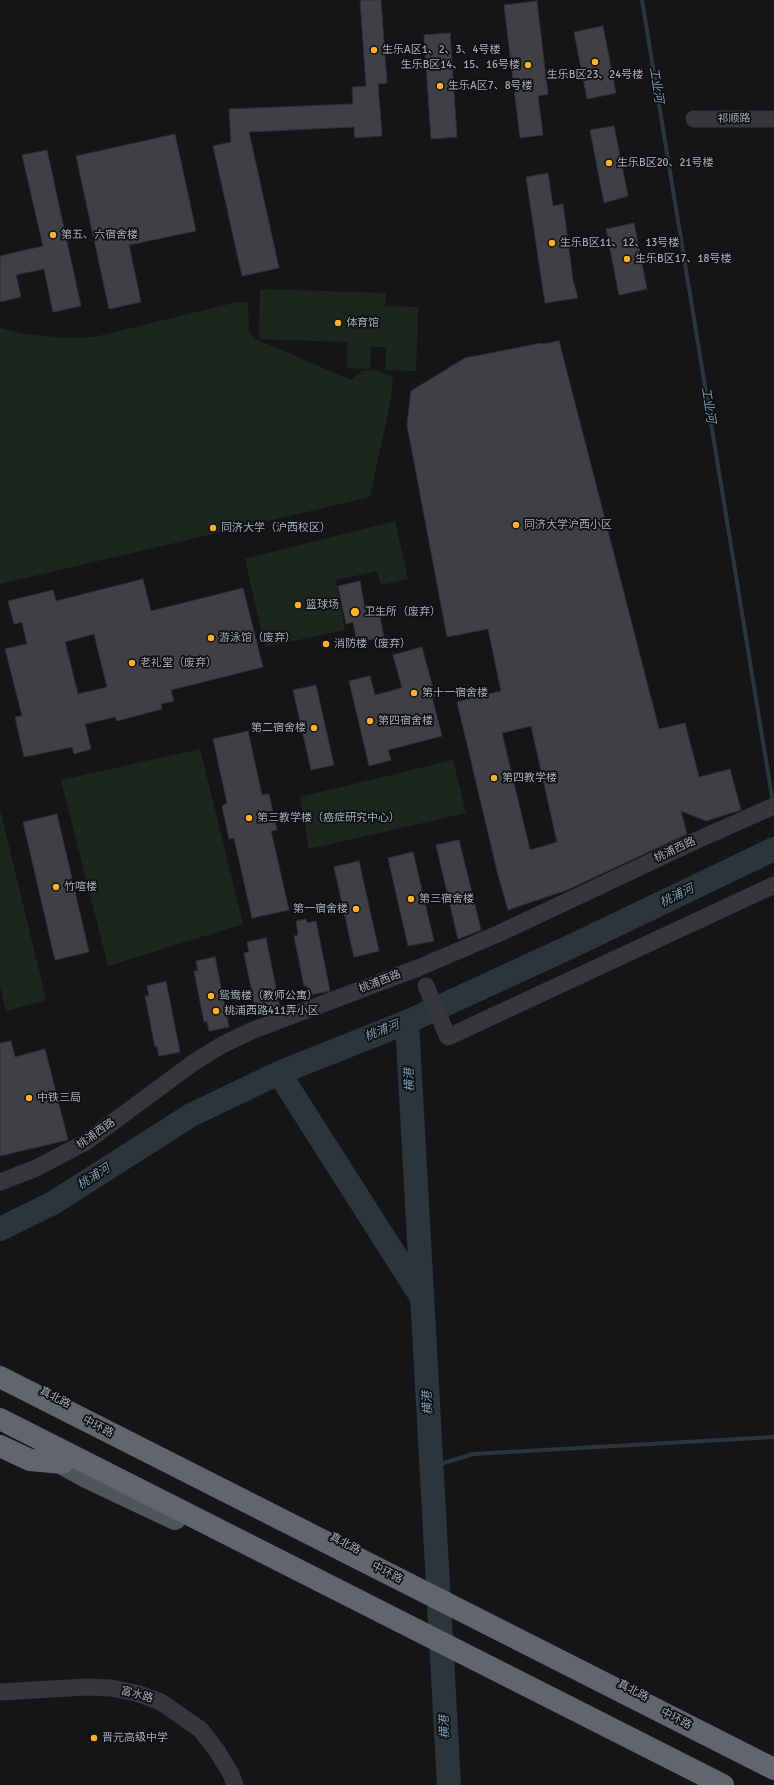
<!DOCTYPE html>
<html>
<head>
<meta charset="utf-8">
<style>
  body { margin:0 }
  canvas { display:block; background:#151517 }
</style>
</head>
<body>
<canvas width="774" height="1785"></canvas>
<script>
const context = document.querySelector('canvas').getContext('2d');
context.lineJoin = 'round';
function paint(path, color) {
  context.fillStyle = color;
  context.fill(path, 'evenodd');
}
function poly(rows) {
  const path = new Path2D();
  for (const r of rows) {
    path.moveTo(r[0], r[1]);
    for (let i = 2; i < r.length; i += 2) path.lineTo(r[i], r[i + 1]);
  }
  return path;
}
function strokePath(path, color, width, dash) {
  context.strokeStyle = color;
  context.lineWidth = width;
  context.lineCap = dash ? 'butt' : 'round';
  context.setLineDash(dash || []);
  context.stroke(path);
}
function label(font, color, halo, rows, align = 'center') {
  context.font = font + ' Signika,"Noto Sans SC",sans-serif';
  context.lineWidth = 3.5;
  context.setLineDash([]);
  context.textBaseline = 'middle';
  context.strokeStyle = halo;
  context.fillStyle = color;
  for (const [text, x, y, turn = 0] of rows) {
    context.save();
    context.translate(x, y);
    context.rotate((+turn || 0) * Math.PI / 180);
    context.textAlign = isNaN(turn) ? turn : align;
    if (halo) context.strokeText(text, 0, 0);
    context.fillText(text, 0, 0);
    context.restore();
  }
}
const green = poly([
  [260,289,386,293,385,306,418,307,416,371,385,370,386,347,371,347,370,369,347,368,347,342,259,339],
  [238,302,248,302,249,331,256,339,351,380,363,370,375,370,393,377,391,399,370,497,0,584,0,328,25,334,63,338,94,337],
  [395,521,408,579,381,585,377,571,336,580,345,630,265,647,245,559],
  [200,749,243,924,108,966,61,780],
  [453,760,466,813,309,849,300,797],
  [0,809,46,1000,6,1011,0,986]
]);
const stream = poly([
  [642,0,773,803],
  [431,1467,473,1454,774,1437]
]);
const river = poly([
  [407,1022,449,1785],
  [279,1073,421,1296],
  [0,1229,53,1203,191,1115,279,1073,407,1022,572,946,774,849]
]);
const building = poly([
  [360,0,381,0,387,83,378,84,382,136,355,138,354,127,249,132,279,268,242,276,213,146,231,142,229,109,353,104,352,87,366,86,360,0],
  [537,1,548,94,538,96,543,135,520,138,504,5,537,1],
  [603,26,616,93,587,99,574,32,603,26],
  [450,33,457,137,431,139,424,35,450,33],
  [614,126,628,196,604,203,590,130,614,126],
  [175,134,196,231,129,245,141,302,109,309,76,156,175,134],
  [47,150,81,306,53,312,44,269,16,275,21,297,0,302,0,256,43,246,22,155,47,150],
  [548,173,553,206,563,204,573,280,578,298,545,303,526,177,548,173],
  [634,223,647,289,619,295,606,229,634,223],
  [559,341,659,729,685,723,699,777,730,769,741,810,706,821,681,811,687,834,567,890,508,910,498,875,457,702,501,691,488,629,447,637,407,425,411,391,465,358,542,343,543,344,559,341],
  [531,726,557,842,530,850,502,733,531,726],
  [143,579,151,611,243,588,263,667,171,690,174,701,161,704,162,709,117,721,115,717,85,724,91,749,74,754,72,747,24,757,15,717,22,716,5,649,27,644,22,622,14,624,8,601,53,590,56,601,143,579],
  [94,634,107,687,78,694,65,642,94,634],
  [360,581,366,614,379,612,384,637,357,642,353,622,346,624,338,586,360,581],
  [422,647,435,696,432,697,442,736,388,750,391,760,369,766,349,681,370,676,375,695,402,688,393,655,422,647],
  [316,685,334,765,311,770,293,690,316,685],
  [248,731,262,795,269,794,277,830,271,831,289,910,252,918,234,838,229,839,222,806,227,803,213,739,248,731],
  [57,814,89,952,55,960,23,822,57,814],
  [459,840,481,930,458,939,436,845,459,840],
  [413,852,434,941,408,946,388,858,413,852],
  [359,861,379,951,354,957,334,867,359,861],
  [306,919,307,923,316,921,330,991,309,995,307,986,304,986,294,936,298,935,296,921,306,919],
  [266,938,280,1008,259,1012,257,1002,254,1003,244,953,249,952,247,942,266,938],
  [215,957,229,1027,209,1031,207,1021,204,1022,194,971,198,971,196,961,215,957],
  [166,981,180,1052,159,1056,157,1046,155,1047,145,996,149,996,147,986,166,981],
  [11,1041,15,1057,45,1049,68,1140,0,1156,0,1043,11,1041]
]);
const minor = poly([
  [694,119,774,119],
  [444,1028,448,1037,774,885],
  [0,1182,34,1169,86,1142,193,1063,222,1045,251,1031,418,968,500,933,695,841,774,806],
  [0,1692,86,1687,111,1688,136,1693,161,1702,201,1730,217,1751,231,1774,235,1785]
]);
const major = poly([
  [45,1454,84,1476,175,1519]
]);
const highway = poly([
  [0,1377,774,1769],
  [0,1419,723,1785],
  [0,1446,30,1460,62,1463]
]);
const minorBridge = poly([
  [426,986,444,1028]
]);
const markers = [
  [374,50,4,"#ffb026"],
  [595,62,4,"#ffb026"],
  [528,65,4,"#ffb026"],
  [440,86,4,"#ffb026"],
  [609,163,4,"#ffb026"],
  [53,235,4,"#ffb026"],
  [552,243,4,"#ffb026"],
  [627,259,4,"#ffb026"],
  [338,323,4,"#ffb026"],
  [516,525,4,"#ffb026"],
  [213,528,4,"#ffb026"],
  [298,605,4,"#ffb026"],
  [355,612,5,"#ffb026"],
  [211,638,4,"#ffb026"],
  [326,644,4,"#ffb026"],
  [132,663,4,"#ffb026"],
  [414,693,4,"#ffb026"],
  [370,721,4,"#ffb026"],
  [314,728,4,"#ffb026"],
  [494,778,4,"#ffb026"],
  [249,818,4,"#ffb026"],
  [56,887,4,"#ffb026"],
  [411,899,4,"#ffb026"],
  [356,909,4,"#ffb026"],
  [211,996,4,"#ffb026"],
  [216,1011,4,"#ffb026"],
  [29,1098,4,"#ffb026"],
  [94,1738,4,"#ffb026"]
];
const poiNames = [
  ["生乐A区1、2、3、4号楼",382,50],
  ["生乐B区14、15、16号楼",520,65,"right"],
  ["生乐B区23、24号楼",595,75,"center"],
  ["生乐A区7、8号楼",448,86],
  ["生乐B区20、21号楼",617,163],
  ["第五、六宿舍楼",61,235],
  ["生乐B区11、12、13号楼",560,243],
  ["生乐B区17、18号楼",635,259],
  ["体育馆",346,323],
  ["同济大学沪西小区",524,525],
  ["同济大学（沪西校区）",221,528],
  ["篮球场",306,605],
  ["卫生所（废弃）",364,612],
  ["游泳馆（废弃）",219,638],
  ["消防楼（废弃）",334,644],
  ["老礼堂（废弃）",140,663],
  ["第十一宿舍楼",422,693],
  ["第四宿舍楼",378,721],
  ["第二宿舍楼",306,728,"right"],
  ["第四教学楼",502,778],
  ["第三教学楼（癌症研究中心）",257,818],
  ["竹喧楼",64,887],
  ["第三宿舍楼",419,899],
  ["第一宿舍楼",348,909,"right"],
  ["鸳鸯楼（教师公寓）",219,996],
  ["桃浦西路411弄小区",224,1011],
  ["中铁三局",37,1098],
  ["晋元高级中学",102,1738]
];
const streetNames = [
  ["祁顺路",734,119,-1],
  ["桃浦西路",675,850,-25],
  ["桃浦西路",380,982,-21],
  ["桃浦西路",96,1134,-35],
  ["真北路",55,1398,27],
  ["中环路",98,1427,27],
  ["真北路",345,1544,27],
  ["中环路",387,1573,27],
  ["真北路",633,1691,27],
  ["富水路",137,1695,15],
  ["中环路",676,1719,27]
];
const waterNames = [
  ["工业河",656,85,81],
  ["工业河",708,405,81],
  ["桃浦河",677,896,-26],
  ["桃浦河",382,1031,-22],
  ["横港",410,1080,-93],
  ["桃浦河",94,1177,-33],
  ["横港",428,1403,-93],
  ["横港",445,1727,-93]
];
paint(green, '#1d261e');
strokePath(stream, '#2a353c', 4);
strokePath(river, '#2a353c', 24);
paint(building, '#3f4045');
strokePath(building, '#2f2f34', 1);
strokePath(minor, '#36373d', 17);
strokePath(major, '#52545c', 22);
strokePath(highway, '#62656e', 22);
strokePath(minorBridge, '#36373d', 17);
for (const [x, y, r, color] of markers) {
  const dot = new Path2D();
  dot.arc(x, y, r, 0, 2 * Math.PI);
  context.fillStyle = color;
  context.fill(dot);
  strokePath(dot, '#101012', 1.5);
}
label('11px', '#a6acb9', '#101012', poiNames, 'left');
label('11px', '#a6acb9', '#101012', streetNames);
label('italic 12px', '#7a9cb6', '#101012', waterNames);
</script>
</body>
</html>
